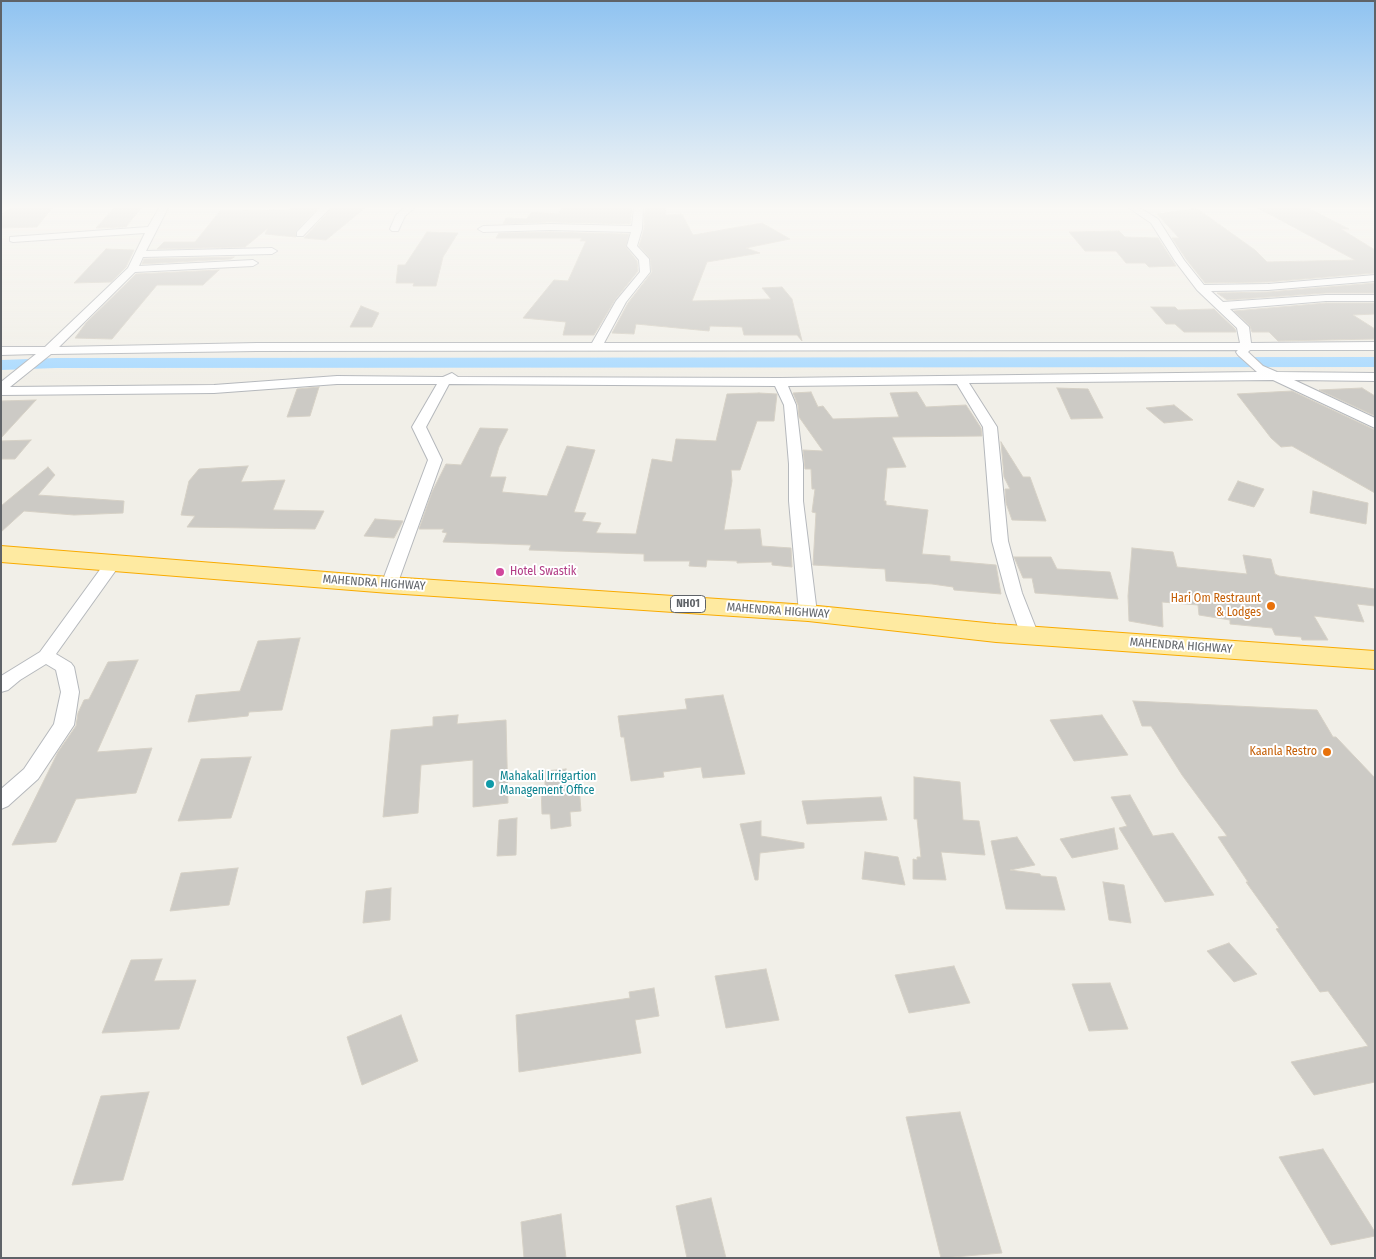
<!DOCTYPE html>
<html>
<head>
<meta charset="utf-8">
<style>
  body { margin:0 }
  #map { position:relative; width:1376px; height:1259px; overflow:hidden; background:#f1efe8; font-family:"Fira Sans Condensed",sans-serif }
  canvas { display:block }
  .frame { position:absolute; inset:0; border:2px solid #5f6368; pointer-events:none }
</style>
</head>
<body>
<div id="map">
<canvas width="1376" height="1259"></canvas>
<div class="frame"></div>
</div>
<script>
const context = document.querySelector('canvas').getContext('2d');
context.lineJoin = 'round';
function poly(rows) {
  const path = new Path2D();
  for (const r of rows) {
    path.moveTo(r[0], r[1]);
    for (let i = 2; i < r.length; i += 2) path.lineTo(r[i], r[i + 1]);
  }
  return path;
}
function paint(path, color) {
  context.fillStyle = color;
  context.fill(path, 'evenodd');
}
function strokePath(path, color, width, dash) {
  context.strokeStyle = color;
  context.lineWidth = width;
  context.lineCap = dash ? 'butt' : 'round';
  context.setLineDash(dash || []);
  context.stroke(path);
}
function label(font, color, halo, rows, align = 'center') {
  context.font = font + ' "Fira Sans Condensed",sans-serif';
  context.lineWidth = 4;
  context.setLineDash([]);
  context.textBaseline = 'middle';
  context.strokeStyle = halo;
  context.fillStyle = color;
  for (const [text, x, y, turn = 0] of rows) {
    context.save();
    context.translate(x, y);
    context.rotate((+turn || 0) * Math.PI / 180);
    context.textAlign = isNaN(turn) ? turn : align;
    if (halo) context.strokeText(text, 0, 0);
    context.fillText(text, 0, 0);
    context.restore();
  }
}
const canal = poly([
  [1375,357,1375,367,56,368,1,370,1,360,56,358,1375,357]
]);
const building = poly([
  [13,208,52,208,37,227,1,228,1,216,13,208],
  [114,208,141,208,126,227,96,228,114,208],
  [291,208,318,208,296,231,296,237,265,234,268,228,245,247,157,249,164,242,195,242,220,211,290,210,291,208],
  [332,208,365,208,326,240,304,238,332,208],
  [562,208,632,208,630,224,550,222,503,224,506,218,526,219,532,212,559,214,562,208],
  [645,208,665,208,666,215,682,214,693,235,762,223,790,239,746,248,760,253,707,262,692,301,771,299,762,288,782,287,792,299,802,341,797,335,744,335,742,327,710,326,709,331,636,324,634,334,612,333,628,303,652,272,650,258,639,246,644,229,645,208],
  [1258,208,1308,208,1349,229,1341,229,1375,250,1375,273,1268,282,1205,283,1186,259,1172,238,1179,238,1157,214,1194,209,1199,210,1255,250,1267,262,1355,260,1258,208],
  [1119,231,1125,237,1158,238,1176,266,1149,267,1145,263,1126,263,1116,251,1085,251,1069,232,1119,231],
  [427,232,458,233,443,257,436,286,413,286,414,283,396,283,398,265,405,265,427,232],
  [550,232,629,234,626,247,637,261,638,271,615,300,594,335,563,335,566,322,523,318,554,280,568,281,586,241,580,241,582,238,496,238,499,233,550,232],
  [106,249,134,250,126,267,111,282,74,283,106,249],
  [234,257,231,259,142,264,144,259,234,257],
  [219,270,203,285,157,285,112,339,75,338,86,323,136,274,219,270],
  [1375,283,1375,293,1326,293,1227,300,1217,293,1268,292,1375,283],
  [1326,303,1375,303,1375,314,1353,315,1375,329,1375,339,1278,341,1269,332,1252,332,1250,326,1234,311,1326,303],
  [361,306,379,313,372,327,350,327,361,306],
  [1151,307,1175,307,1178,310,1214,309,1235,329,1236,332,1184,332,1175,324,1166,324,1151,307],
  [319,387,310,416,287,417,297,389,319,387],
  [1057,388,1088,389,1103,418,1071,419,1057,388],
  [1362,388,1375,396,1375,416,1319,390,1362,388],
  [1292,391,1375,430,1375,493,1292,446,1281,447,1271,438,1237,394,1292,391],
  [811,392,818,407,823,406,833,419,899,417,890,393,917,392,926,407,966,405,981,428,982,436,892,437,906,467,887,468,884,501,886,501,886,505,928,510,922,554,950,556,950,561,996,565,1001,594,954,590,953,587,932,584,886,581,885,569,813,565,816,513,812,512,815,489,812,489,811,469,805,469,803,450,823,451,799,417,798,405,793,393,811,392],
  [759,393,777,394,774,421,757,421,740,470,731,470,732,481,724,530,760,529,762,546,791,548,792,567,772,565,772,562,737,563,737,561,707,560,706,567,689,566,690,561,644,561,644,554,529,550,531,545,443,542,447,533,442,532,444,529,419,529,432,492,446,464,461,465,480,428,508,429,499,447,490,477,506,477,502,492,547,496,567,446,595,450,574,512,586,513,582,521,601,523,596,533,636,534,652,459,672,462,676,439,716,441,727,394,759,393],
  [36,400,1,438,1,401,36,400],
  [1174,405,1193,420,1164,423,1146,408,1174,405],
  [31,440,15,459,1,459,1,441,31,440],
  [1001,442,1023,477,1030,477,1046,521,1012,520,1006,503,1005,489,1010,489,1004,477,1001,442],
  [248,466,241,482,285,480,273,510,324,511,315,529,187,527,195,516,181,515,189,481,199,469,248,466],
  [48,467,55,475,38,495,124,501,123,513,74,515,24,511,1,532,1,506,48,467],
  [1238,481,1264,489,1254,507,1228,500,1238,481],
  [1313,491,1368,503,1366,524,1310,513,1313,491],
  [375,519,403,521,394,538,364,536,375,519],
  [1132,548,1173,552,1177,567,1247,574,1243,555,1271,559,1275,574,1279,576,1375,589,1375,606,1357,604,1364,622,1314,616,1328,640,1302,640,1301,637,1275,635,1272,628,1230,624,1230,620,1199,615,1198,605,1162,602,1163,627,1129,621,1128,596,1132,548],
  [1014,557,1051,557,1057,569,1110,572,1118,599,1035,593,1032,578,1023,578,1014,557],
  [300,638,282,710,249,712,248,716,188,722,196,695,240,691,258,641,300,638],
  [138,660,97,752,152,748,136,793,76,799,56,842,12,845,58,752,76,726,78,713,84,700,89,699,108,662,138,660],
  [723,695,745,774,703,778,701,767,663,772,664,777,631,781,624,737,621,737,618,716,687,709,685,699,723,695],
  [1133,701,1317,710,1333,737,1336,737,1375,778,1375,1082,1314,1095,1291,1062,1368,1046,1328,991,1320,992,1276,929,1279,928,1246,882,1248,882,1218,837,1227,836,1182,775,1151,726,1142,726,1133,701],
  [458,715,457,724,506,720,508,803,473,807,473,760,421,765,418,813,383,817,391,730,433,726,433,717,458,715],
  [1102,715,1128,755,1074,761,1050,720,1102,715],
  [251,757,231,818,178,821,201,759,251,757],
  [566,769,567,786,579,785,581,811,570,812,571,826,551,829,550,814,542,814,541,788,545,788,545,771,566,769],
  [914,777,960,782,963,820,979,821,985,855,941,852,946,880,913,879,913,859,917,860,917,857,921,857,917,819,914,819,914,777],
  [1130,795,1153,836,1173,833,1214,895,1165,902,1119,828,1127,826,1111,797,1130,795],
  [881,797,887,820,807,824,802,801,881,797],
  [517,818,516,855,497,856,499,820,517,818],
  [761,821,761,836,804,843,804,848,760,853,758,880,755,880,740,824,761,821],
  [1114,828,1118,849,1072,858,1060,839,1114,828],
  [1017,837,1035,865,1010,870,1040,874,1041,876,1056,877,1065,910,1006,909,991,841,1017,837],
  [865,852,898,857,905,885,862,879,865,852],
  [238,868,229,905,170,911,181,873,238,868],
  [1103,882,1124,885,1131,923,1109,920,1103,882],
  [391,888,390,920,363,923,366,891,391,888],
  [1229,943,1257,974,1234,982,1207,951,1229,943],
  [162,959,154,981,196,980,179,1029,102,1033,131,960,162,959],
  [954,966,970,1003,909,1013,895,975,954,966],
  [766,969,779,1020,726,1028,715,976,766,969],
  [1110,983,1128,1029,1089,1031,1072,984,1110,983],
  [654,988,659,1016,635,1020,641,1053,519,1072,516,1015,630,998,629,992,654,988],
  [401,1015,418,1061,362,1085,347,1037,401,1015],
  [149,1092,123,1180,72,1185,101,1096,149,1092],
  [960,1112,1002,1253,941,1258,906,1117,960,1112],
  [1323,1149,1375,1232,1375,1236,1331,1245,1279,1157,1323,1149],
  [711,1198,726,1258,687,1258,676,1206,711,1198],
  [561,1214,566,1258,524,1258,521,1222,561,1214]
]);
const minor = poly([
  [1,208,11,208,1,214,1,208],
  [159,208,168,208,146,251,272,248,277,251,272,254,143,257,139,266,253,260,258,263,253,266,135,272,59,347,257,343,592,343,616,301,640,272,639,260,627,246,631,232,550,230,483,232,478,229,483,226,550,224,632,226,634,208,643,208,642,229,637,246,649,259,650,272,626,302,604,343,1240,343,1237,328,1197,290,1175,261,1151,223,1129,208,1140,208,1158,219,1184,260,1204,285,1268,284,1375,275,1375,281,1268,290,1211,291,1223,302,1326,295,1375,295,1375,301,1326,301,1230,309,1249,327,1251,343,1375,342,1375,350,1250,350,1248,352,1263,366,1277,372,1375,373,1375,381,1294,380,1375,418,1375,428,1273,380,969,383,997,427,1008,541,1022,593,1039,636,1036,640,1030,641,1024,640,1021,636,1006,593,992,541,983,427,957,384,788,386,796,405,803,464,803,501,817,613,814,617,808,618,802,617,799,613,789,501,789,464,784,405,775,386,449,384,426,427,442,460,397,585,395,589,389,590,383,589,381,585,428,460,412,427,437,384,337,384,214,393,1,395,1,382,36,354,1,355,1,347,45,347,128,268,145,233,13,242,10,241,10,237,148,227,159,208],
  [1238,350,1236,352,1238,355,1257,372,780,378,458,377,452,373,443,377,337,376,214,385,10,387,51,354,257,351,1238,350],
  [320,208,330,208,303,236,297,236,297,232,320,208],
  [404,208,414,208,405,216,398,231,392,231,390,229,396,215,404,208],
  [113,558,119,560,121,563,56,654,71,663,74,667,79,692,74,725,38,779,8,806,1,809,1,789,24,769,54,724,61,692,56,670,46,664,20,680,8,690,1,692,1,676,40,652,107,560,113,558]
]);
const trunk = poly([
  [1,546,389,577,808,605,996,624,1375,651,1375,669,996,642,808,621,389,593,1,562,1,546]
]);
const markers = [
  [500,572,5,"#d1479c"],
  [1271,606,5,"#e8710a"],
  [1327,752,5,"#e8710a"],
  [490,784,5,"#0f9aa8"]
];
const shields = [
  [688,604,35]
];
const shieldNames = [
  ["NH01",688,604]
];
const hotelNames = [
  ["Hotel Swastik",510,572]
];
const streetNames = [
  ["MAHENDRA HIGHWAY",374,583,4],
  ["MAHENDRA HIGHWAY",778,611,4],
  ["MAHENDRA HIGHWAY",1181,646,4]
];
const foodNames = [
  ["Hari Om Restraunt",1261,599],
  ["& Lodges",1261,613],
  ["Kaanla Restro",1317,752]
];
const cultureNames = [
  ["Mahakali Irrigartion",500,777],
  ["Management Office",500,791]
];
paint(canal, '#aadaff');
paint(building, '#cccac5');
strokePath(building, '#d6d1c6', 1);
strokePath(minor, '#b5b8bc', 2);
strokePath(trunk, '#f9ab00', 2);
paint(minor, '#fff');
paint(trunk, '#feeaa1');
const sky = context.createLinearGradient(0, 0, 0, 384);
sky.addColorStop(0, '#8fc3f1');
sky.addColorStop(0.54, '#f9f8f5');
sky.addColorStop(1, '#f9f8f500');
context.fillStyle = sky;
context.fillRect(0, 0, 1376, 384);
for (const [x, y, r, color] of markers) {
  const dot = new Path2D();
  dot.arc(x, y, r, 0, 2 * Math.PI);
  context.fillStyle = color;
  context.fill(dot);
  strokePath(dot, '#fff', 2);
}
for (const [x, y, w] of shields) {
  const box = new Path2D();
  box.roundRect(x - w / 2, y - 8.5, w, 17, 4);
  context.fillStyle = '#fff';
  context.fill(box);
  strokePath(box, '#5f6368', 1);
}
label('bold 11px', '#5f6368', null, shieldNames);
label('12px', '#b23c85', '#fff', hotelNames, 'left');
label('12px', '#5f6368', '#fff', streetNames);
label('12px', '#c56008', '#fff', foodNames, 'right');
label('12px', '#0d838f', '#fff', cultureNames, 'left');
</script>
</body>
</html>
